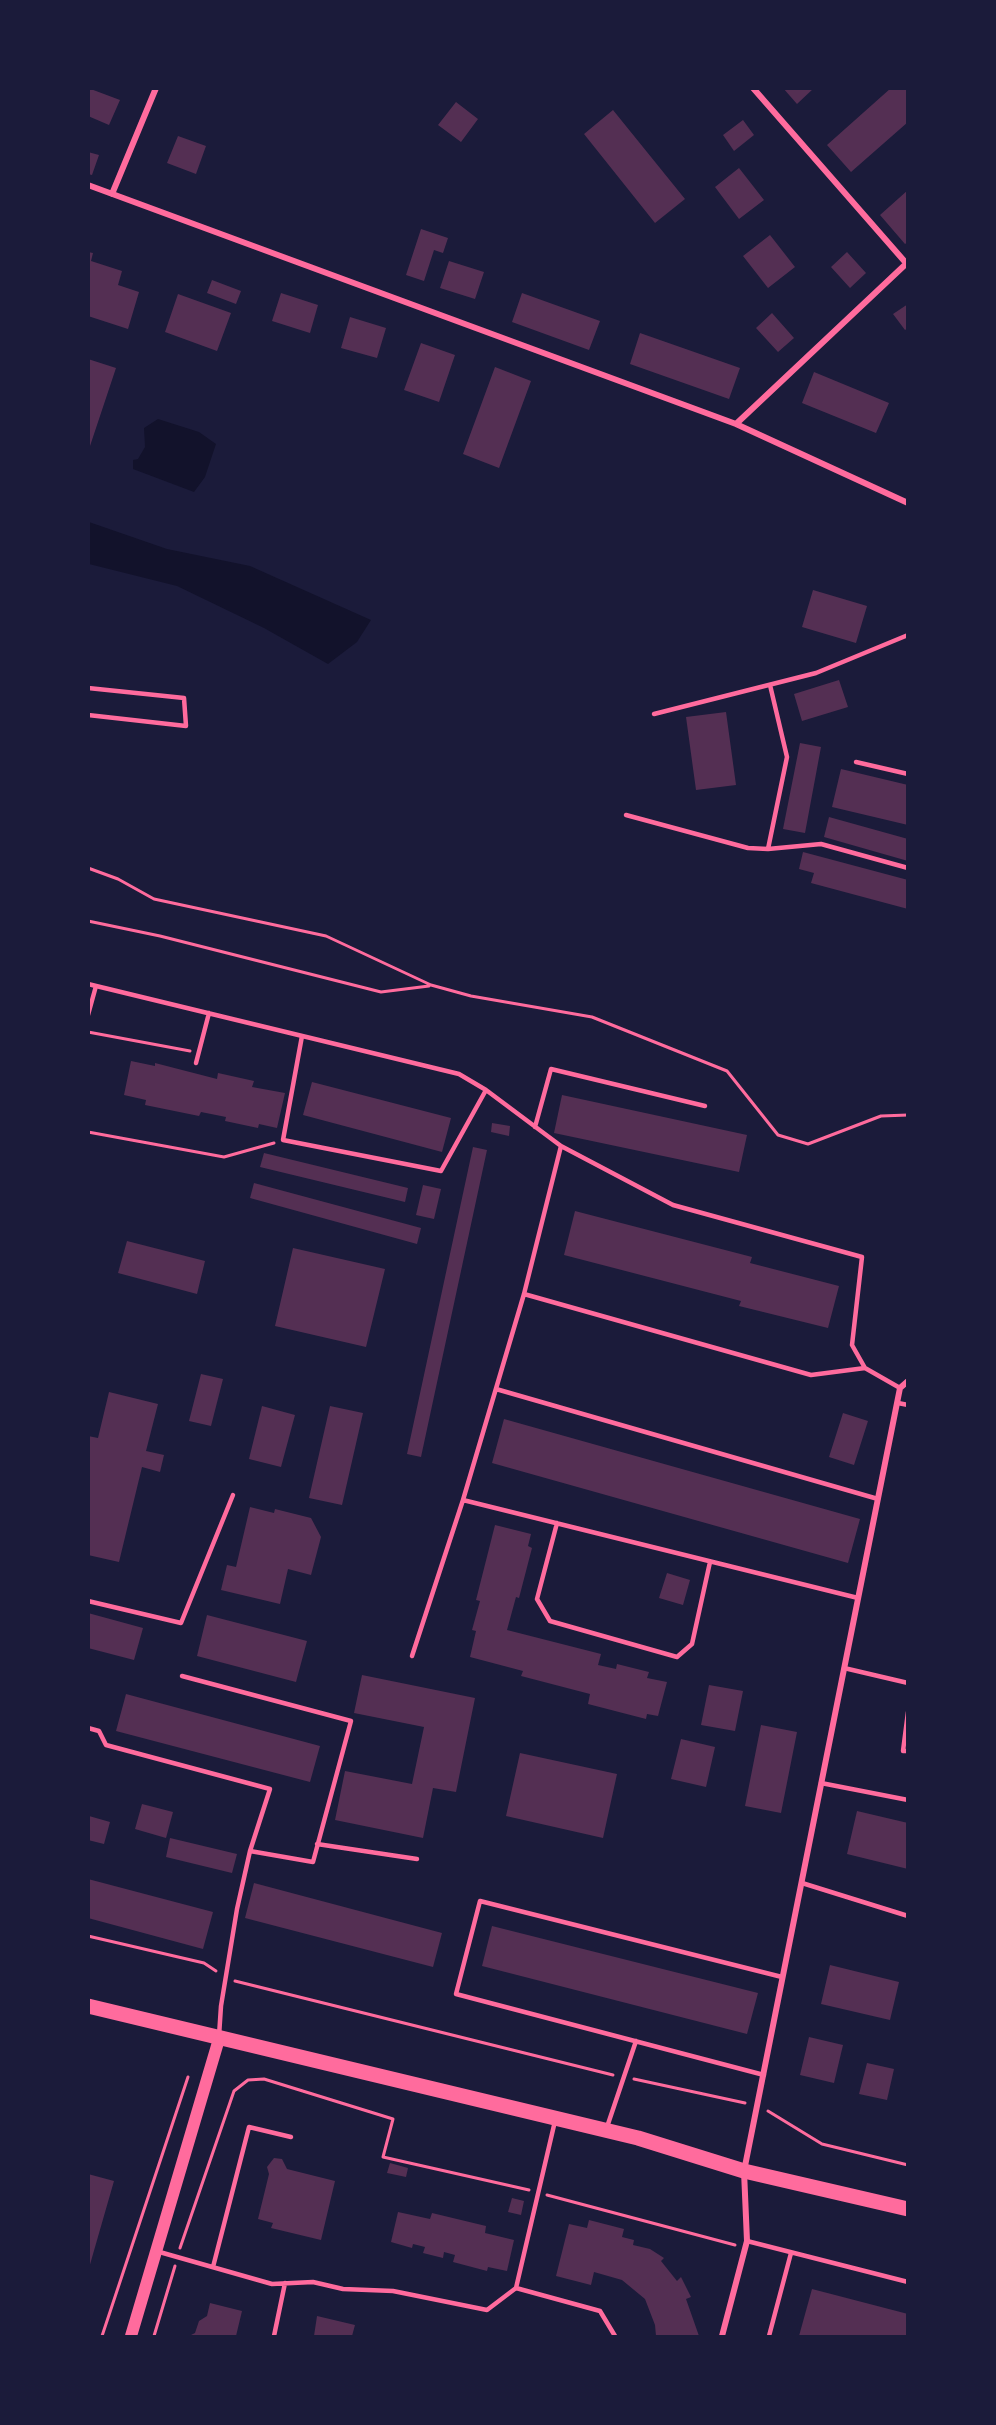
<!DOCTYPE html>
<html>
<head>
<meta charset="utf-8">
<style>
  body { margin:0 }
  #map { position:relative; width:996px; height:2425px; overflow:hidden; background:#1b1b3a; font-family:"Fira Sans",sans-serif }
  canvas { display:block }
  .frame { position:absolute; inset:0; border:90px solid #1b1b3a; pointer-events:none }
</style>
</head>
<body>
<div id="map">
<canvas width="996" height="2425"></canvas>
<div class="frame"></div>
</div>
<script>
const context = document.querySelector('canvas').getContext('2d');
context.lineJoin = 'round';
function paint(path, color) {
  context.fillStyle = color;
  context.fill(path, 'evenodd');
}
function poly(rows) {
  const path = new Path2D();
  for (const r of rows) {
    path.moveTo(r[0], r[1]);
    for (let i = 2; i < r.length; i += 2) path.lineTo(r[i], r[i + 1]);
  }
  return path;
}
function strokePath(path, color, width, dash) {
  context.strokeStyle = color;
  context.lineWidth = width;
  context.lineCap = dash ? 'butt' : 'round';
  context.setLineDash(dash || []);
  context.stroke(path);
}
const water = poly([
  [158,419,199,432,216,444,205,477,194,492,133,469,133,460,138,459,145,447,144,428],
  [89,522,167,549,250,566,371,620,357,642,328,664,264,628,177,586,89,564]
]);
const building = poly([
  [88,88,120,100,109,125,88,116],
  [783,88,814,88,797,104],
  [891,88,908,88,908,122,851,172,827,145],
  [456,102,478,119,461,142,438,125],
  [613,110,685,199,655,223,584,134],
  [743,120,754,135,734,151,723,135],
  [178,136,206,146,196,174,167,163],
  [88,152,99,155,92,175,88,174],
  [739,168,764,200,739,219,715,187],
  [908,190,908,242,905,244,880,215],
  [421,229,448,238,443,253,434,250,424,281,406,275],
  [770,235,795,267,768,288,743,256],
  [88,252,93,253,91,261,122,271,118,285,139,292,128,329,88,316],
  [847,252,866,273,850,288,831,267],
  [449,261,484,272,475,299,440,288],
  [212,280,241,291,236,304,207,293],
  [281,293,318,305,310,333,272,321],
  [522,293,600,321,589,350,512,322],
  [178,294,231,313,217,351,165,332],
  [908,304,908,328,905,330,893,314],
  [772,313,794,338,778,352,756,328],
  [350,317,386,328,377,358,341,348],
  [640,333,740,368,729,399,630,364],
  [421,343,455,355,439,402,404,390],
  [88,359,116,368,90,446,88,446],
  [495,367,531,381,499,468,463,454],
  [814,372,889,403,876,433,802,403],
  [813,590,867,606,856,643,802,627],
  [839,680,848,707,802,721,794,694],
  [726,712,736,785,696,790,686,717],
  [800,743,821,747,805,833,783,829],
  [841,769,908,785,908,825,832,807],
  [829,817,908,839,908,861,824,837],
  [803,852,908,880,908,909,811,883,814,873,799,869],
  [131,1061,155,1066,155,1063,217,1079,218,1073,254,1081,252,1087,285,1093,277,1128,259,1124,258,1128,225,1121,226,1117,201,1112,199,1116,145,1105,146,1100,124,1095],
  [312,1082,451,1118,442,1152,303,1115],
  [562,1095,747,1135,739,1172,554,1133],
  [492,1123,510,1126,509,1136,491,1132],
  [473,1147,487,1150,421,1457,407,1454],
  [264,1153,408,1188,405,1202,260,1167],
  [254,1183,421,1228,417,1244,250,1198],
  [423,1185,441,1189,434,1219,416,1215],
  [575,1211,752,1257,750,1263,839,1286,828,1328,739,1306,741,1301,564,1255],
  [127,1241,205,1261,197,1294,118,1273],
  [293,1248,385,1269,366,1347,275,1326],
  [201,1374,223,1379,211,1426,189,1421],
  [109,1392,158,1404,146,1451,164,1455,160,1472,142,1467,119,1562,88,1555,88,1436,98,1438],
  [262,1406,295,1415,281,1467,249,1459],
  [330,1406,363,1413,342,1505,309,1498],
  [843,1413,868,1421,854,1465,829,1457],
  [504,1419,860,1519,848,1563,492,1463],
  [250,1507,274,1513,275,1509,311,1518,321,1537,311,1575,288,1569,280,1604,221,1590,227,1565,236,1567],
  [495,1525,531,1534,528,1546,532,1548,519,1598,516,1597,507,1630,601,1654,598,1665,616,1669,617,1664,649,1672,647,1678,667,1682,658,1716,647,1714,646,1719,588,1704,590,1694,521,1676,523,1671,470,1657,476,1631,472,1630,480,1601,476,1600],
  [667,1573,690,1580,683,1605,659,1598],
  [88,1613,143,1628,134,1660,88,1648],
  [207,1615,307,1641,296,1682,197,1656],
  [362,1675,475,1698,456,1792,433,1788,423,1838,335,1820,345,1771,412,1784,424,1727,354,1713],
  [709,1685,743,1691,735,1731,701,1725],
  [126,1694,320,1746,310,1782,116,1731],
  [761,1725,797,1732,781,1813,745,1806],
  [681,1739,715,1747,706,1787,671,1779],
  [520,1753,617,1774,603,1838,506,1816],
  [142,1804,173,1812,166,1838,135,1829],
  [857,1811,908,1823,908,1869,847,1854],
  [89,1816,110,1822,104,1844,88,1840],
  [170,1838,237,1854,232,1873,166,1857],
  [88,1879,213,1912,203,1949,88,1918],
  [254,1883,442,1933,433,1967,245,1918],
  [492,1926,758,1993,747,2034,482,1966],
  [830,1965,899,1982,890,2020,821,2004],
  [809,2037,843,2045,834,2083,800,2075],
  [867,2063,894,2069,887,2100,859,2094],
  [274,2158,282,2159,287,2169,335,2181,321,2240,271,2228,273,2223,258,2219,269,2174,267,2167],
  [390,2163,408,2168,406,2177,387,2173],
  [88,2174,114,2181,89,2268,88,2268],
  [512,2198,524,2201,521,2215,508,2212],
  [398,2212,430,2219,432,2213,486,2226,485,2233,514,2240,507,2271,488,2267,487,2271,453,2262,455,2255,444,2252,443,2258,423,2253,425,2247,413,2244,412,2248,391,2242],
  [589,2220,624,2229,622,2237,634,2240,633,2245,650,2249,664,2258,661,2261,677,2281,681,2277,691,2297,686,2299,699,2336,656,2336,655,2325,645,2299,622,2280,594,2272,591,2285,556,2276,569,2224,587,2228],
  [812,2289,908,2314,908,2336,799,2336],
  [210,2303,242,2311,236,2336,189,2336,195,2333,199,2321,207,2316],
  [317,2316,355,2325,352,2336,314,2336]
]);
const path = poly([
  [88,868,118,879,154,899,326,936,431,985,471,996,592,1017,727,1071,778,1135,808,1144,881,1116,908,1115],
  [88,921,160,936,381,992,429,986],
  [88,1032,190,1051],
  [88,1132,224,1157,274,1143],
  [88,1936,204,1963,216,1971],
  [235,1981,613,2075],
  [634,2079,745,2103],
  [768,2111,822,2144,908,2165],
  [547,2195,735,2245],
  [180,2248,234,2091,248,2080,264,2079,393,2119,383,2157,529,2190],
  [102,2336,188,2077],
  [154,2336,175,2266]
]);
const service = poly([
  [88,688,184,698,186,726,88,715],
  [654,714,816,673,908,635],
  [856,762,908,774],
  [626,815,748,848,768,849,787,757,770,685],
  [768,849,821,844,908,868],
  [88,984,459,1074,486,1090,561,1146,524,1294,463,1500,858,1598],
  [88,1015,96,986],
  [302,1036,283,1140,441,1171,486,1090],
  [196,1063,209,1013],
  [535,1127,551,1069,705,1106],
  [561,1146,673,1205,862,1257,852,1345,865,1368,900,1388],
  [524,1294,811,1375,865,1368],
  [496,1389,878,1499],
  [898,1403,908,1405],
  [557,1523,537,1599,550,1621,677,1657,692,1644,710,1562],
  [88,1601,181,1623,233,1495],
  [412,1656,463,1500],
  [844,1668,908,1683],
  [182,1676,351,1721,313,1862,250,1851],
  [908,1712,903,1751,908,1751],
  [88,1728,99,1731,106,1745,270,1789,250,1851,237,1909,221,2006,219,2036],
  [821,1783,908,1800],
  [317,1844,417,1859],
  [802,1883,908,1916],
  [764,2075,456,1994,480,1901,782,1977],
  [555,2121,516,2288,600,2311,615,2336],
  [607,2127,636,2041],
  [747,2241,908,2282],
  [156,2251,272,2284,313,2282,343,2289,393,2291,487,2310,516,2288],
  [213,2267,249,2127,291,2137],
  [274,2336,285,2283],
  [769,2336,791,2253]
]);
const minor = poly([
  [753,88,906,263],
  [88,185,736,424,908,503],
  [112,194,156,88],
  [736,424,908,262],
  [722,2336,747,2241,744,2171,900,1388,908,1381]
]);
const secondary = poly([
  [131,2336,219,2039]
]);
const primary = poly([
  [88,2006,638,2138,744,2171,908,2209]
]);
paint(water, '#12122b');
paint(building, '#542f53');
strokePath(path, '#ff6b9d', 3);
strokePath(service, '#ff6b9d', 4.5);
strokePath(minor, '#ff6b9d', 6);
strokePath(secondary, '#ff6b9d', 12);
strokePath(primary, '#ff6b9d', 15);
</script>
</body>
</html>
